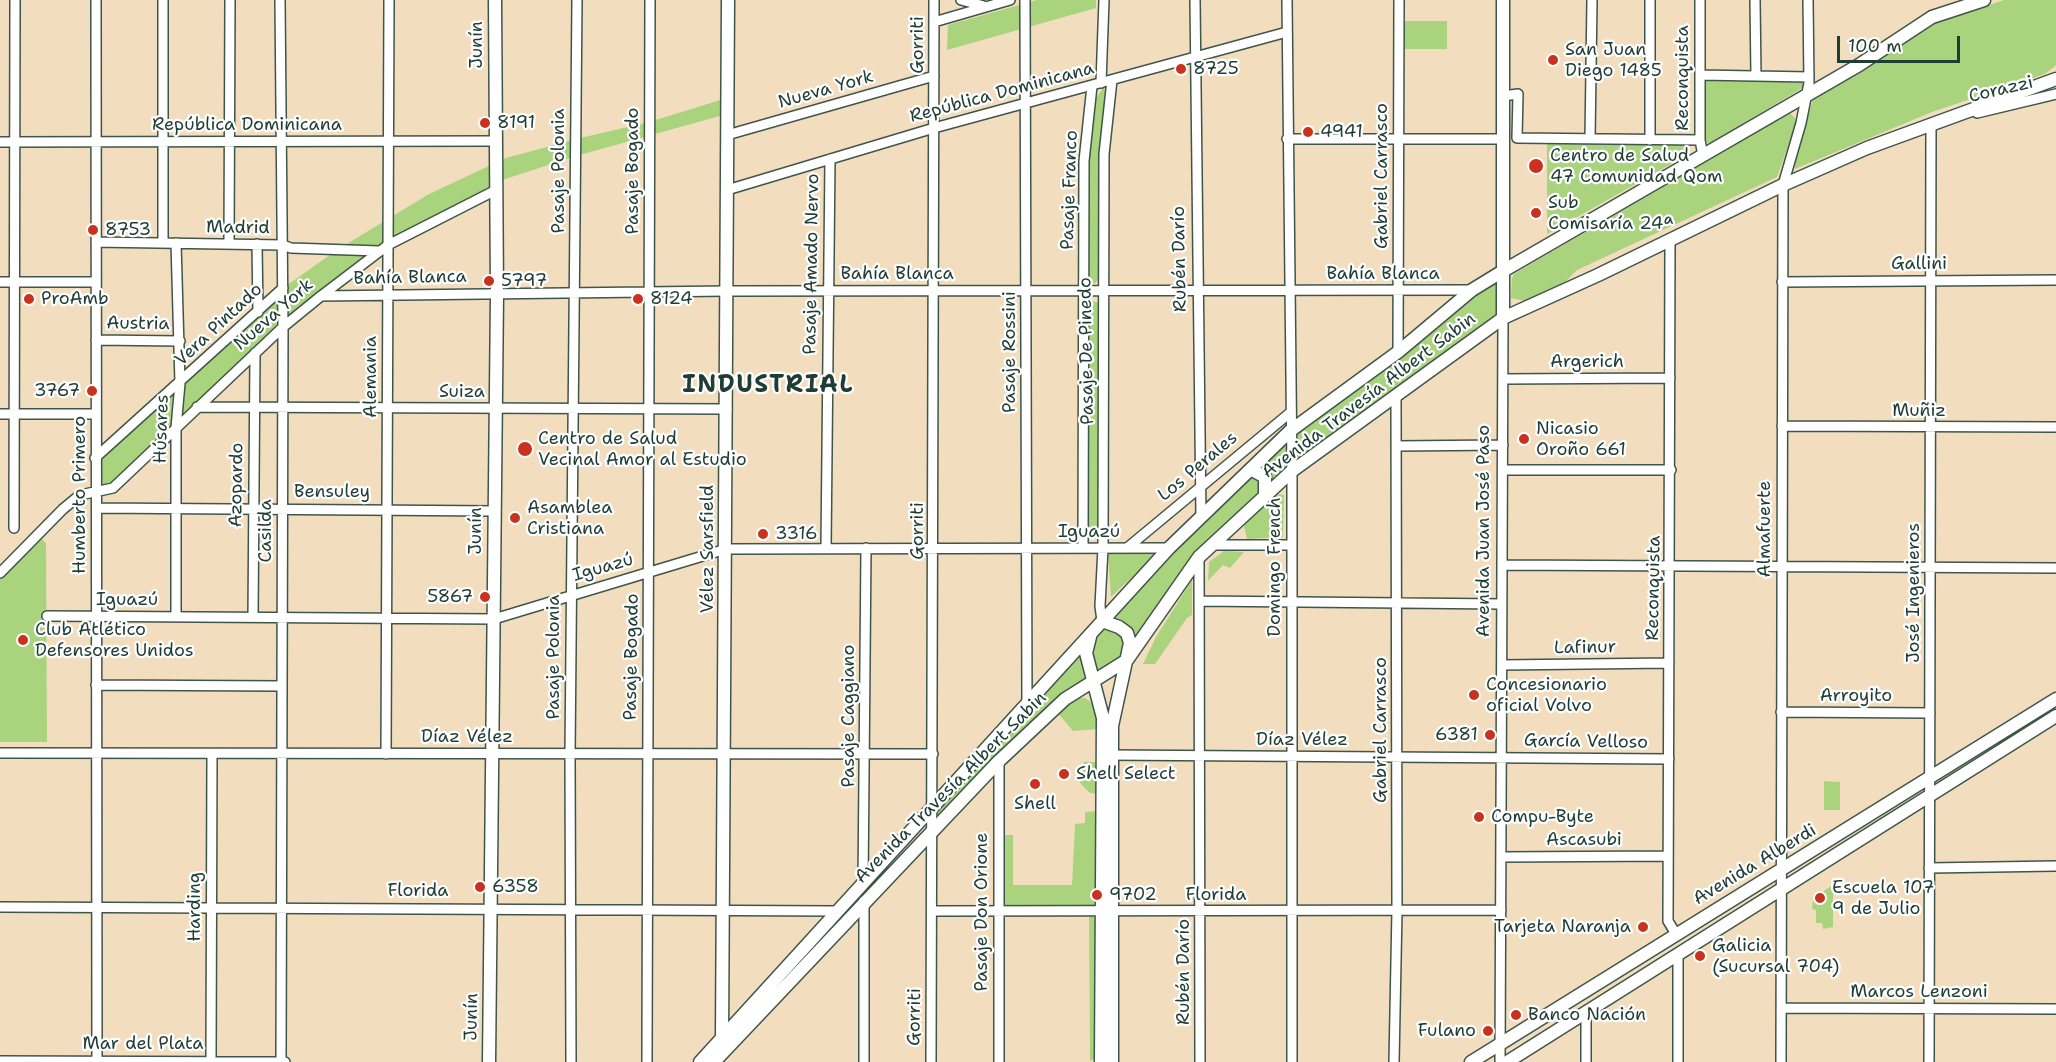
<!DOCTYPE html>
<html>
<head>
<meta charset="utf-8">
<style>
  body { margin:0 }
  #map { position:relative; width:2056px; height:1062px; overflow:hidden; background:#f2debf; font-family:"Shantell Sans",sans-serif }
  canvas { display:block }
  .scale { position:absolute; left:1837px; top:36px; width:123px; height:27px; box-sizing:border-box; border:3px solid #1f3d34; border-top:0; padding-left:8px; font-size:18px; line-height:21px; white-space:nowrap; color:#1f3d34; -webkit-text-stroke:4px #fff; paint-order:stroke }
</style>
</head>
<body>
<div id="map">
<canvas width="2056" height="1062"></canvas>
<div class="scale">100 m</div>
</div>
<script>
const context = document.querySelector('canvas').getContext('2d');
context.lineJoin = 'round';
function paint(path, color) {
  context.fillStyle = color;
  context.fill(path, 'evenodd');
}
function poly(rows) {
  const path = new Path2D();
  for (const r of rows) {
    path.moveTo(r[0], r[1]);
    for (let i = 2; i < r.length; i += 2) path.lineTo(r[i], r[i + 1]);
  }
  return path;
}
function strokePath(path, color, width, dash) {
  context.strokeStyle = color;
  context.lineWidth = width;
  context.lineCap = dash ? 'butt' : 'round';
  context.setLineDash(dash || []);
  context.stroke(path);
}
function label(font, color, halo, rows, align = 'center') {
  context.font = font + ' "Shantell Sans",sans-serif';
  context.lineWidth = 4.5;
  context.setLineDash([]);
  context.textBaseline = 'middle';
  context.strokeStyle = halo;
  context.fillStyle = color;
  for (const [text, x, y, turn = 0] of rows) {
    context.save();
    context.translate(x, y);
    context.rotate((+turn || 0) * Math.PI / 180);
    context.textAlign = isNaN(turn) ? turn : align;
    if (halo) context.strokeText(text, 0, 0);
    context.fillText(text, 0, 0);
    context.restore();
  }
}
const green = poly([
  [1037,0,1096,0,1096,8,947,50,948,25],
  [2004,0,2056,0,2056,65,2045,74,1932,112,1795,169,1794,163,1814,96,1932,24],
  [1402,21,1447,21,1447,49,1402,49],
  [1705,81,1803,82,1804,87,1709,144,1704,139],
  [1103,88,1108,91,1100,156,1099,279,1094,284,1087,278,1088,148,1096,98],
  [727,98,727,114,576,156,496,182,496,190,388,245,321,296,113,488,95,491,95,458,283,288,337,250,429,194,506,158,576,139,649,122],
  [1790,113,1795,118,1796,124,1777,177,1577,270,1565,282,1525,301,1511,298,1512,278,1514,274],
  [1547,143,1685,144,1689,154,1547,234],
  [1503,271,1503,318,1292,471,1211,545,1138,647,1083,687,933,830,933,809,1068,659,1290,431],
  [1092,301,1100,303,1099,538,1093,538,1087,533,1087,308],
  [1274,494,1284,495,1283,537,1247,539,1243,522],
  [35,533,46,543,47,742,0,742,0,566],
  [1224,551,1244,552,1230,568,1223,565,1208,581,1209,562],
  [1108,554,1157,554,1111,597],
  [1192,580,1192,615,1187,618,1155,664,1143,664,1156,637],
  [1077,698,1085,698,1094,704,1097,729,1073,731,1057,712],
  [1084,762,1097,762,1097,794,1090,793,1080,783,1080,767],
  [1824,781,1840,782,1840,810,1824,810],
  [1097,811,1097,902,1092,908,1006,908,1001,901,1001,835,1013,835,1013,885,1072,885,1075,824,1085,823,1085,812],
  [1833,885,1833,927,1823,929,1822,923,1816,923,1816,910,1812,909,1813,898],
  [1089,916,1093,916,1097,922,1097,1057,1090,1061]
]);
const minor = poly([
  [96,0,97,1062],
  [163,0,163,243],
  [280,0,283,327,281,1062],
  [961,0,984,6],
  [1025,0,1027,705],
  [1195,0,1201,517],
  [1287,0,1292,471,1292,1062],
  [1700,0,1700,140,1703,156],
  [1755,0,1756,76],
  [934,22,1010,0],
  [1700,75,1809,77],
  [1101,83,1104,0],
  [1503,96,1518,94,1517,138,1700,140],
  [1977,113,2056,94],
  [727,135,934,76],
  [1287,139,1503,139],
  [1590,139,1592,0],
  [1650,140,1650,0],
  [0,142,495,141],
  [727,190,934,128,1287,32],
  [1670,241,1668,921,1676,934],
  [96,242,283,245,291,248,379,251],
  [176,243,180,383,176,428,176,616],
  [229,244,230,0],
  [257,244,258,312],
  [0,282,96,282],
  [1782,282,2056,280],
  [321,296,727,291,1472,290],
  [96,340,180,341],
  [1398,352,1399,0],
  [1503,379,1670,378],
  [197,407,727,409],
  [0,414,95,414],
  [1782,426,2056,427],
  [1397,446,1503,445],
  [95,458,283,288],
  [1503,470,1671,470],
  [97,508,495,511],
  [14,528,15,0],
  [1211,545,1292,545],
  [826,548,830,159],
  [1083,548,1084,161,1092,86],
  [1127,548,1291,412],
  [1199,557,1200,1062],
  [1502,565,2056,568],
  [0,573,63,509,80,495,113,488,283,327,321,296,388,245,496,190],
  [1199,601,1502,604],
  [47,616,494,619,726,549,1169,548],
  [253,617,255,353],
  [1102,621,1100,606,1103,548,1104,154,1112,80],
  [1502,665,1669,663],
  [96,685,282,686],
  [1781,712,1930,713],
  [0,753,933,754],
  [386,754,389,0],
  [1108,755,1669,759],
  [999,761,999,1062],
  [1501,857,1668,856],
  [1929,868,2056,866],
  [863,885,866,548],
  [0,907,836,911],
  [932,911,1501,910],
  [1781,1008,2056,1009],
  [1586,1011,1586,1062],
  [0,1061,285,1062],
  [211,1061,212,754],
  [571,1062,570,754,577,0],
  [647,1062,650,0],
  [864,1062,864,901],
  [931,1062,934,0],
  [1394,1062,1397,910,1396,398],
  [1500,1062,1503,318],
  [1678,1062,1678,956],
  [1781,1062,1783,185,1801,123,1809,83,1808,0],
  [1929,1062,1931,124]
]);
const major = poly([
  [1503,318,1503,0],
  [1252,470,1265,477,1265,495],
  [1102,621,1119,627,1127,633,1130,643,1112,726,1112,1062],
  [1090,637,1086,653,1103,718,1101,1062],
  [722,1040,728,0],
  [489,1062,497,294,495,0],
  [700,1062,1169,548,1290,431,1398,352,1472,290,1503,271,1859,65,1932,17,1984,0],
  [714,1062,999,761,1065,699,1127,660,1199,557,1292,471,1503,318,1598,275,1783,185,1867,148,2056,79],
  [1471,1062,2056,699],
  [1507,1062,2056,716]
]);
const markers = [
  [1553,60,6,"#c8321e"],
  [1181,69,6,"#c8321e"],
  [485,123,6,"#c8321e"],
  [1308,132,6,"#c8321e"],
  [1536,166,8,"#c8321e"],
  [1536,213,6,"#c8321e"],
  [93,230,6,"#c8321e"],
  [489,281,6,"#c8321e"],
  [29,299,6,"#c8321e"],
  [638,299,6,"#c8321e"],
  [92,391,6,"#c8321e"],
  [1524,439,6,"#c8321e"],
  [525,449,8,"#c8321e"],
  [515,518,6,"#c8321e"],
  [763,534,6,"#c8321e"],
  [485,597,6,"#c8321e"],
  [23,640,6,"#c8321e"],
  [1474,695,6,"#c8321e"],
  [1490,735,6,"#c8321e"],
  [1064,774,6,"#c8321e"],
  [1035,784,6,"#c8321e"],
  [1479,817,6,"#c8321e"],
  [480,887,6,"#c8321e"],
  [1097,895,6,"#c8321e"],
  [1820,898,6,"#c8321e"],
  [1643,927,6,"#c8321e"],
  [1700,956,6,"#c8321e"],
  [1516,1015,6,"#c8321e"],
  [1488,1031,6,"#c8321e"]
];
const streetNames = [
  ["Junín",477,45,-90],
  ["Gorriti",918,45,-90],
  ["Reconquista",1683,78,-90],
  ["Nueva York",826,90,-16],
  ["Corazzi",2001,90,-13],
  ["República Dominicana",1002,93,-15],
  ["República Dominicana",247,125],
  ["Pasaje Polonia",559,171,-90],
  ["Pasaje Bogado",633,171,-90],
  ["Gabriel Carrasco",1382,176,-90],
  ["Pasaje Franco",1070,190,-88],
  ["Madrid",238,228,1],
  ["Rubén Darío",1180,259,-91],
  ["Pasaje Amado Nervo",812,264,-89],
  ["Gallini",1919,264],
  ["Bahía Blanca",897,274],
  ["Bahía Blanca",1383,274],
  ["Bahía Blanca",410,278,-1],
  ["Nueva York",274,315,-41],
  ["Austria",138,324,1],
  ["Vera Pintado",219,325,-43],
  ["Pasaje De Pinedo",1087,351,-91],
  ["Pasaje Rossini",1010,352,-90],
  ["Argerich",1587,362],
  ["Alemania",371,377,-90],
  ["Suiza",462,392],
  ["Avenida Travesía Albert Sabin",1369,396,-37],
  ["Muñiz",1919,411],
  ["Húsares",162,429,-88],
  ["Los Perales",1198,467,-40],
  ["Azopardo",237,485,-89],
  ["Bensuley",332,492],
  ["Humberto Primero",80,495,-90],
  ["Almafuerte",1765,529,-90],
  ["Casilda",266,531,-90],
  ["Junín",476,531,-90],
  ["Gorriti",918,531,-90],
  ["Avenida Juan José Paso",1484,531,-90],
  ["Iguazú",1089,532],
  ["Vélez Sarsfield",708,549,-90],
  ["Domingo French",1275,567,-90],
  ["Iguazú",603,568,-16],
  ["Reconquista",1654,588,-89],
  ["José Ingenieros",1914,593,-90],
  ["Iguazú",127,600],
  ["Lafinur",1585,648,-1],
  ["Pasaje Polonia",554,657,-90],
  ["Pasaje Bogado",632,657,-89],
  ["Arroyito",1856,696],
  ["Pasaje Caggiano",849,716,-90],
  ["Gabriel Carrasco",1381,730,-90],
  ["Díaz Vélez",467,737],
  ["Díaz Vélez",1302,740],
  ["García Velloso",1586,742,1],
  ["Avenida Travesía Albert Sabin",951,788,-45],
  ["Ascasubi",1584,840],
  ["Avenida Alberdi",1755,865,-31],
  ["Florida",418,891],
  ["Florida",1216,895],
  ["Harding",195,907,-90],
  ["Pasaje Don Orione",982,912,-90],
  ["Rubén Darío",1184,972,-90],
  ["Marcos Lenzoni",1919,992],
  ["Junín",472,1017,-89],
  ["Gorriti",915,1017,-89],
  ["Mar del Plata",143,1044]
];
const poiNames = [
  ["San Juan",1565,50],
  ["Diego 1485",1565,71],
  ["8725",1193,69],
  ["8191",497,123],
  ["4941",1320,132],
  ["Centro de Salud",1550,156],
  ["47 Comunidad Qom",1550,177],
  ["Sub",1548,203],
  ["Comisaría 24ª",1548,224],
  ["8753",105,230],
  ["5797",501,281],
  ["ProAmb",41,299],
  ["8124",650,299],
  ["3767",80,391,"right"],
  ["Nicasio",1536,429],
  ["Oroño 661",1536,450],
  ["Centro de Salud",538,439],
  ["Vecinal Amor al Estudio",538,460],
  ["Asamblea",527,508],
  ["Cristiana",527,529],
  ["3316",775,534],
  ["5867",473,597,"right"],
  ["Club Atlético",35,630],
  ["Defensores Unidos",35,651],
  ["Concesionario",1486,685],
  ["oficial Volvo",1486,706],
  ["6381",1478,735,"right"],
  ["Shell Select",1076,774],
  ["Shell",1035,804,"center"],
  ["Compu-Byte",1491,817],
  ["6358",492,887],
  ["Escuela 107",1832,888],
  ["9 de Julio",1832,909],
  ["9702",1109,895],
  ["Tarjeta Naranja",1631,927,"right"],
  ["Galicia",1712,946],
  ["(Sucursal 704)",1712,967],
  ["Banco Nación",1528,1015],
  ["Fulano",1476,1031,"right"]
];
const districtNames = [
  ["INDUSTRIAL",768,386]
];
paint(green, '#aad37e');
strokePath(minor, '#3f5549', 12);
strokePath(major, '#3f5549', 15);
strokePath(minor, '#fff', 9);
strokePath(major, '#fff', 12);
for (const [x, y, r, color] of markers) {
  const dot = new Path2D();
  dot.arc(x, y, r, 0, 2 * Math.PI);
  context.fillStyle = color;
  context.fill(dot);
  strokePath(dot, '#fff', 2);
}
label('18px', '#1f3d34', '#fff', streetNames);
label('18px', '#1f3d34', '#fff', poiNames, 'left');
context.letterSpacing = '1.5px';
label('bold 24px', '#1f3d34', '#fff', districtNames);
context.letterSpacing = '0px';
</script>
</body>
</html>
